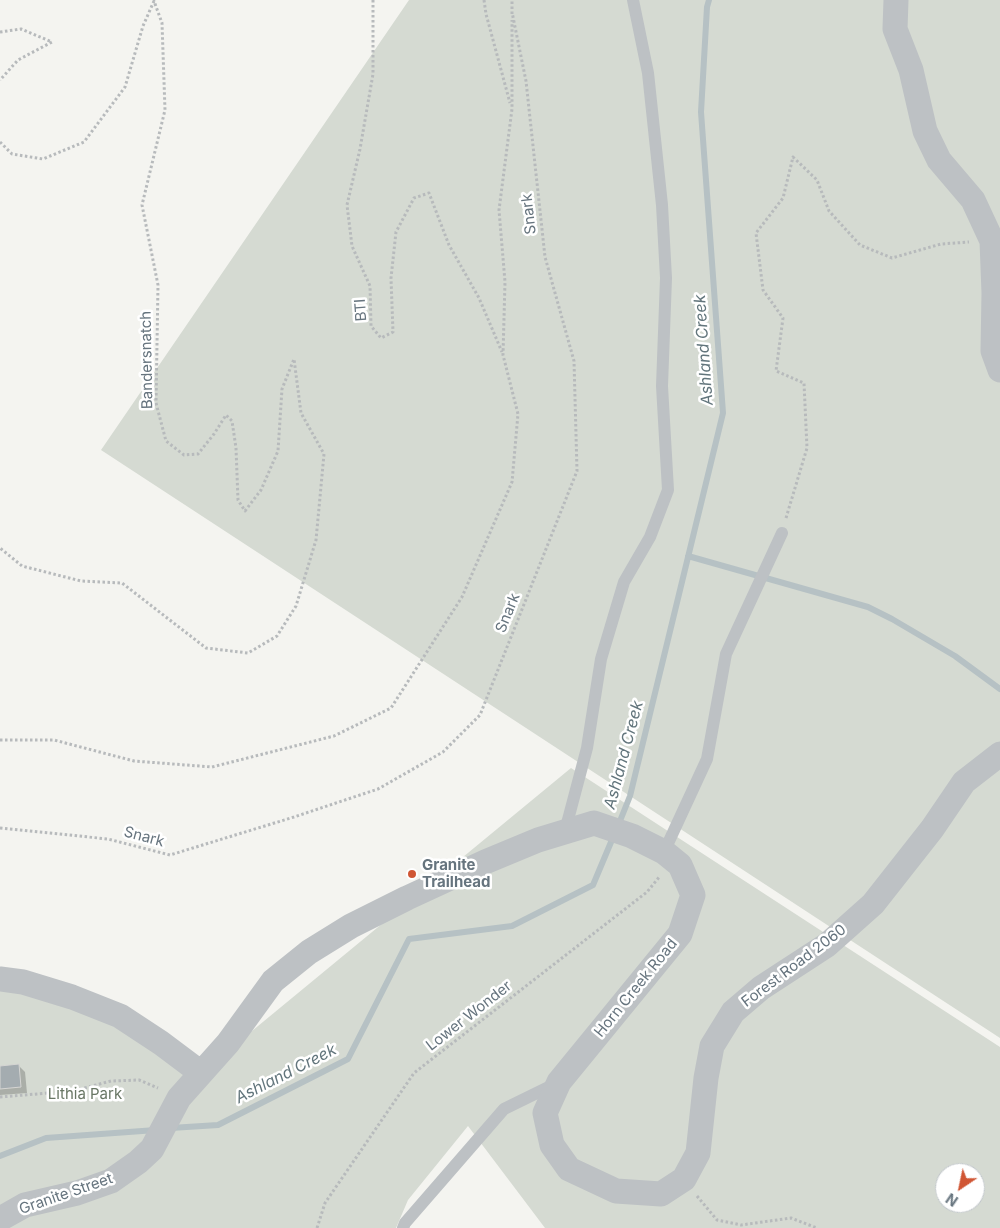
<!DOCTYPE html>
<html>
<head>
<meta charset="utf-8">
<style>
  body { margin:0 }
  #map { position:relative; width:1000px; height:1228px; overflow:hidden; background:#f4f4f0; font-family:Inter,sans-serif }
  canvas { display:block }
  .north { position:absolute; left:935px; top:1163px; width:50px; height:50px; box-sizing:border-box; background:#fff; border:1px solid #c2c7cb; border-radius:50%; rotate:214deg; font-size:14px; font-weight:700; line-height:20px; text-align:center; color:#66747e }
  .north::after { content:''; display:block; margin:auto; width:18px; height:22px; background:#d05634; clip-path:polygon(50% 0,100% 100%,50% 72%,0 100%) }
</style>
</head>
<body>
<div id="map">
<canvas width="1000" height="1228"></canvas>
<div class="north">N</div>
</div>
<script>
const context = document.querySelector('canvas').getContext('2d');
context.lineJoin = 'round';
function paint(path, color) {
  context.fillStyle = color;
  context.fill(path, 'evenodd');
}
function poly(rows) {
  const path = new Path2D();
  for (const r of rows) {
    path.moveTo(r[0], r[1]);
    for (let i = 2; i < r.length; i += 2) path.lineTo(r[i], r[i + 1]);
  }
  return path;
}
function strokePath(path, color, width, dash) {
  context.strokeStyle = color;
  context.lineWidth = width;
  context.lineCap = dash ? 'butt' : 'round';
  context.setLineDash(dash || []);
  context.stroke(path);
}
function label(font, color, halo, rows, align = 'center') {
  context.font = font + ' Inter,sans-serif';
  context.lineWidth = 5;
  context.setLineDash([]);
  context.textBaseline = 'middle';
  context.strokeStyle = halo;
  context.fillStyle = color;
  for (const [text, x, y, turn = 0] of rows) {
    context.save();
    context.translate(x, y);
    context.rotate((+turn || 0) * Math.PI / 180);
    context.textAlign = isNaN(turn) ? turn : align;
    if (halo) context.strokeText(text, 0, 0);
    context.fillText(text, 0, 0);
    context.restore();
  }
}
const green = poly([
  [409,0,1000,0,1000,1038,101,450],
  [571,768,1000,1047,1000,1228,545,1228,468,1126,408,1200,396,1228,0,1228,0,979,72,997,201,1073],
  [945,1173,975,1173,975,1203,945,1203]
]);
const shadow = poly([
  [19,1066,25,1072,27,1093,0,1095,0,1067]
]);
const stream = poly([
  [688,556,868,607,892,619,955,656,1000,689],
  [618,826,630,796,723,413,701,112,707,7,709,0],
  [171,1128,218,1125,348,1059,409,939,512,926,593,885,614,835],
  [0,1156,46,1138,156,1130]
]);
const building = poly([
  [19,1064,21,1087,0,1089,0,1066,19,1064]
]);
const path = poly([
  [373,0,373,74,360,149,347,205,352,246,370,286,371,326,381,338,393,332,391,278,396,232,414,198,429,193,449,245,479,298,502,352],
  [484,0,486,14,510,103],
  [512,14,512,0],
  [0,32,21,29,52,42,18,60,0,80],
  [0,142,12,154,43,159,84,142,125,87,143,26,154,1,162,23,165,110,142,205,158,285,156,403,166,441,184,455,198,454,214,434,226,415,232,421,236,448,238,500,245,511,261,490,278,451,282,389,294,359,301,413,324,454,316,540,296,606,277,636,248,653,206,648,122,583,81,581,22,566,0,548],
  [786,518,807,448,804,383,776,371,783,318,763,290,756,233,783,198,793,157,817,180,829,211,860,245,892,258,941,244,969,242],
  [0,740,54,740,134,761,212,767,334,736,391,708,462,597,512,482,518,414,503,355,505,282,499,210,512,109,512,20],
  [0,828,108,839,170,855,294,817,378,789,443,752,480,715,577,471,574,361,545,257,526,81,512,12],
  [0,1097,73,1091,111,1081,139,1080,158,1088],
  [697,1196,717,1220,741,1225,791,1218,817,1228],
  [317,1228,325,1203,414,1073,647,892,660,876]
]);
const service = poly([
  [565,831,587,748,601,659,624,582,650,537,668,490,662,386,666,278,662,205,648,73,633,0],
  [664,852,707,759,726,654,782,533],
  [403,1228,405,1223,504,1109,555,1084]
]);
const minor = poly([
  [896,0,895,29,911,70,925,131,939,160,973,200,992,241,994,293,993,351,1000,370],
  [0,979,23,982,72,997,120,1016,161,1043,201,1073],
  [0,1219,25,1205,77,1193,111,1181,138,1162,152,1149,179,1098,228,1043,273,981,309,952,351,926,407,898,485,862,538,840,594,823,632,836,664,852,680,865,693,895,680,934,559,1082,545,1113,552,1145,569,1169,616,1191,661,1194,684,1179,698,1153,706,1078,712,1046,733,1012,761,988,827,945,873,904,932,829,964,782,1000,754]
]);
const markers = [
  [412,874,5,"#d05634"]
];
const streetNames = [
  ["Snark",529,214,-96],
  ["BTI",361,310,-94],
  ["Bandersnatch",147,360,-91],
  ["Snark",508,613,-68],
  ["Snark",144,837,15],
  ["Forest Road 2060",794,966,-37],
  ["Horn Creek Road",636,988,-51],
  ["Lower Wonder",469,1016,-38],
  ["Granite Street",66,1194,-19]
];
const poiNames = [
  ["Granite",422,865],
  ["Trailhead",422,882]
];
const parkNames = [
  ["Lithia Park",85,1094]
];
const waterNames = [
  ["Ashland Creek",704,350,-94],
  ["Ashland Creek",624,755,-75],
  ["Ashland Creek",286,1074,-27]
];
paint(green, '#d5dad2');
paint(shadow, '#0003');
strokePath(stream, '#b6c1c4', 6);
paint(building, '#a4acb0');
strokePath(building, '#d5d5d3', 1);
strokePath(path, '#b7babc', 3, [2.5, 2.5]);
strokePath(service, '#bdc1c4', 12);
strokePath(minor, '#bdc1c4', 25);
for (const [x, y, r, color] of markers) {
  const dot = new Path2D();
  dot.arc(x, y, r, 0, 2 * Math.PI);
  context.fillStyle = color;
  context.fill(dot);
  strokePath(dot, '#fff', 2);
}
label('15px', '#66747e', '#fff', streetNames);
label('bold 15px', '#66747e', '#fff', poiNames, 'left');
label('15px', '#687664', '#fff', parkNames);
label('italic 16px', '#62757c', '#fff', waterNames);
</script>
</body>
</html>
